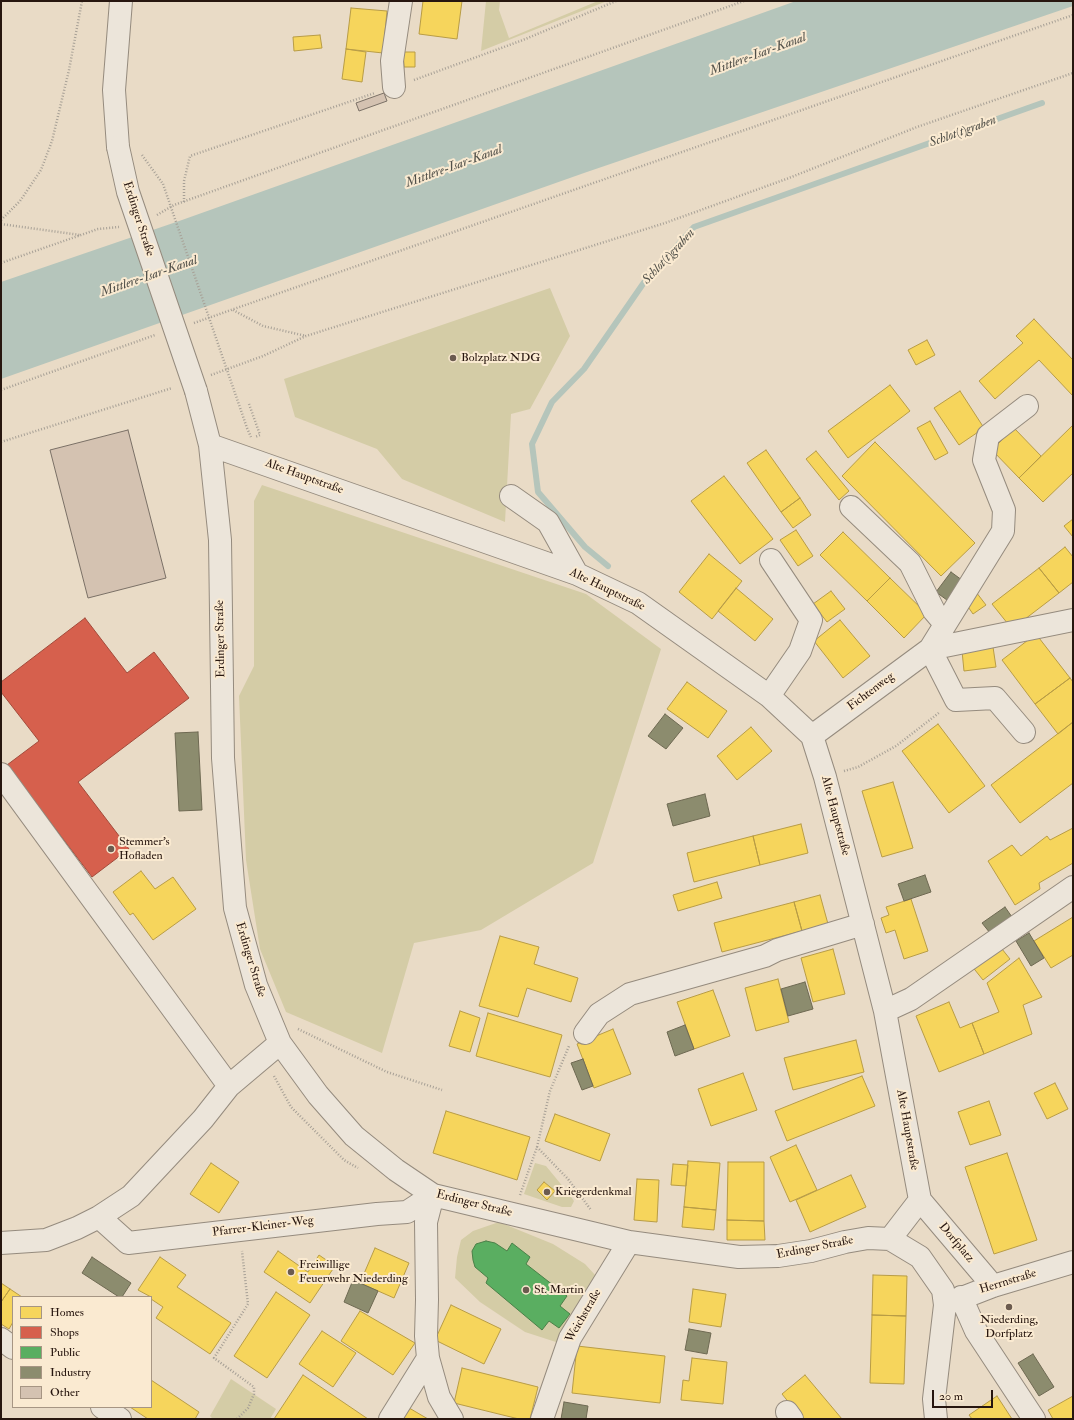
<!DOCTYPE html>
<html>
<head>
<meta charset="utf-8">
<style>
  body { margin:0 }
  #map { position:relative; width:1074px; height:1420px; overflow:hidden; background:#e9dbc6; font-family:"IM FELL Double Pica",serif }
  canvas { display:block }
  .frame { position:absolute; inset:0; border:2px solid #27160f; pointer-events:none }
  .legend { position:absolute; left:12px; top:1296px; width:140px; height:112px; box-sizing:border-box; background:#faead1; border:1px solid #a69583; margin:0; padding:5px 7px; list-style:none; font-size:12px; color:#27160f }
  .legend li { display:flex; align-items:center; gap:8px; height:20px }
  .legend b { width:20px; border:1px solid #a69583 }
  .scale { position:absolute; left:932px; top:1390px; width:61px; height:18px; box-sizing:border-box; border:2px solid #27160f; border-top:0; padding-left:5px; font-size:12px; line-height:14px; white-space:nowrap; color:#27160f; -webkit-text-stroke:3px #faead1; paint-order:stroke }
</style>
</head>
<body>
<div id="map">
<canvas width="1074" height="1420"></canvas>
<div class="frame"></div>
<ul class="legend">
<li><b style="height:11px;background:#f6d55c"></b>Homes</li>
<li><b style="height:11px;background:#d6604d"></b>Shops</li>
<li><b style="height:11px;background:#5aae61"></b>Public</li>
<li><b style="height:11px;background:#8c8c6e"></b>Industry</li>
<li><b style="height:11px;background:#d4c2b1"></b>Other</li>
</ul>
<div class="scale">20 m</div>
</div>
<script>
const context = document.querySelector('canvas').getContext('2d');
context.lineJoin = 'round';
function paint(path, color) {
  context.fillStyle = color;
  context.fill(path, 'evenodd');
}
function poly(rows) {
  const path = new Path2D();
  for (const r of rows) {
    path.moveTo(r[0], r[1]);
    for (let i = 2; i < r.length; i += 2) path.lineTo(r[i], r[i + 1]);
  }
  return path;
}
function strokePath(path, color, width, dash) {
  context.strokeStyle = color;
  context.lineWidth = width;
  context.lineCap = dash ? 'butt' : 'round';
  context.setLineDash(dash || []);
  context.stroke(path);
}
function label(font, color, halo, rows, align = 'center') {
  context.font = font + ' "IM FELL Double Pica",serif';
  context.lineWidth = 4;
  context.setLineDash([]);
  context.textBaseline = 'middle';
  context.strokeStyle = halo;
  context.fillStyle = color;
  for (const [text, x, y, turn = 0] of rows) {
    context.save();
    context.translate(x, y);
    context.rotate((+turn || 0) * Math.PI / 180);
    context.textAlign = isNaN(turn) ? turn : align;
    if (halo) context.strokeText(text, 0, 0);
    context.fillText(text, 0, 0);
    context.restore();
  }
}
const green = poly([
  [486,1,500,1,499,10,509,38,598,1,607,1,481,51],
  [550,288,570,336,530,409,511,414,505,522,402,479,377,449,295,417,284,379],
  [262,485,586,594,661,649,593,863,481,930,414,943,382,1053,286,1012,260,949,246,860,239,696,254,666,254,501],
  [535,1163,546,1166,569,1194,574,1201,571,1207,562,1207,524,1194],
  [499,1222,553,1244,585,1264,596,1276,559,1343,525,1332,480,1302,455,1278,457,1257,461,1240,473,1231],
  [231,1379,276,1409,270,1419,213,1419,210,1416]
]);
const water = poly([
  [796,1,1073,1,1073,6,584,173,1,379,1,282,182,220]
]);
const homes = poly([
  [423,1,462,1,457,39,419,34,423,1],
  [351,8,387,11,383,53,346,49,351,8],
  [320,35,322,48,294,51,293,37,320,35],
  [346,49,366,52,362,82,342,79,346,49],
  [403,52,415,52,415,67,404,67,403,52],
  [1034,319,1073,360,1073,396,1039,360,995,399,979,381,1023,343,1016,336,1034,319],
  [927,340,935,355,916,365,908,350,927,340],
  [890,385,910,411,848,458,828,431,890,385],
  [960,391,984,428,959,445,934,408,960,391],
  [930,421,948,453,935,460,917,428,930,421],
  [1073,425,1073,473,1043,502,1019,478,1073,425],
  [1014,428,1041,456,1019,478,992,450,1014,428],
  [875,442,975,543,941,576,842,476,875,442],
  [766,450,800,498,781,512,747,463,766,450],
  [816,451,849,491,839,500,806,459,816,451],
  [724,476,773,539,740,564,691,501,724,476],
  [800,498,811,515,793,528,781,512,800,498],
  [1073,519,1073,537,1064,526,1073,519],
  [796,530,813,556,798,566,780,540,796,530],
  [843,532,890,578,867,601,820,555,843,532],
  [1065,547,1073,557,1073,582,1059,593,1039,568,1065,547],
  [709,554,742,581,712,619,679,592,709,554],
  [1039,568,1059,593,1012,629,992,604,1039,568],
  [890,578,927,614,904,638,867,601,890,578],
  [736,588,773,619,755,641,718,611,736,588],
  [831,591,845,609,827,622,813,604,831,591],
  [976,592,986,605,973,614,964,601,976,592],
  [840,620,870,656,843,678,814,641,840,620],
  [1036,634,1070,678,1035,704,1002,660,1036,634],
  [993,647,996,667,964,671,962,651,993,647],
  [1070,678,1073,682,1073,722,1058,734,1035,704,1070,678],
  [687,682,727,711,708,738,667,709,687,682],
  [1073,722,1073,783,1020,823,991,785,1073,722],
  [938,724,985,786,949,813,902,751,938,724],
  [751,727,772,751,737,780,717,756,751,727],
  [893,782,913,848,882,857,862,791,893,782],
  [801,824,808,853,760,865,753,836,801,824],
  [1073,828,1073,863,1039,883,1040,889,1015,905,988,861,1012,845,1021,856,1047,836,1050,840,1073,828],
  [753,836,760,865,694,882,687,853,753,836],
  [141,871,155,889,173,877,196,909,153,940,133,913,130,915,113,892,141,871],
  [717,882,722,898,678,911,673,895,717,882],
  [820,895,828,924,802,931,794,902,820,895],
  [911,899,928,951,904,959,895,930,886,933,881,918,889,915,886,907,911,899],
  [794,902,802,931,722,952,714,923,794,902],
  [1073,917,1073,955,1051,968,1034,941,1073,917],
  [500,936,539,947,534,964,578,978,571,1002,527,988,518,1017,479,1006,500,936],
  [998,944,1010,959,983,980,971,965,998,944],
  [833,949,845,994,813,1002,801,958,833,949],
  [1019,958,1042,997,1023,1005,1032,1034,984,1054,972,1023,999,1012,987,983,1019,958],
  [778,979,789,1022,756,1031,745,988,778,979],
  [713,990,730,1036,694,1049,677,1002,713,990],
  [949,1002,960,1028,972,1023,984,1054,939,1072,916,1016,949,1002],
  [460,1011,480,1018,470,1052,449,1046,460,1011],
  [488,1013,562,1035,550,1077,476,1056,488,1013],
  [613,1029,631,1074,594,1088,577,1044,613,1029],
  [856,1040,864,1072,793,1090,784,1058,856,1040],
  [743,1073,757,1110,711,1126,698,1089,743,1073],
  [862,1076,875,1106,787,1141,775,1111,862,1076],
  [1055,1083,1068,1109,1047,1119,1034,1093,1055,1083],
  [989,1101,1001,1135,970,1145,958,1112,989,1101],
  [446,1111,530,1137,517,1180,433,1153,446,1111],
  [555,1114,610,1134,600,1161,545,1141,555,1114],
  [796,1145,817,1190,790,1202,770,1157,796,1145],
  [1007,1153,1037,1240,994,1254,965,1167,1007,1153],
  [688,1161,720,1163,716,1210,684,1207,688,1161],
  [728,1162,764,1162,764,1221,727,1220,728,1162],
  [211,1163,239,1182,219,1213,190,1194,211,1163],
  [673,1164,688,1165,686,1186,671,1185,673,1164],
  [851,1175,866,1207,810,1232,796,1200,851,1175],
  [637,1179,659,1180,657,1222,634,1220,637,1179],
  [544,1182,555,1191,547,1200,537,1190,544,1182],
  [684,1207,716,1210,714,1230,682,1227,684,1207],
  [727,1220,764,1221,765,1240,727,1240,727,1220],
  [375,1248,409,1263,394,1298,360,1283,375,1248],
  [278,1251,308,1272,319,1255,335,1266,310,1303,264,1272,278,1251],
  [160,1257,186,1275,177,1287,231,1323,210,1354,156,1318,163,1307,151,1299,151,1297,138,1290,160,1257],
  [873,1275,907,1276,906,1316,872,1315,873,1275],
  [1,1283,10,1289,1,1302,1,1283],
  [10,1289,22,1297,13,1297,13,1322,9,1329,1,1324,1,1302,10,1289],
  [693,1289,726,1294,721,1327,689,1322,693,1289],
  [276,1292,310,1315,267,1378,234,1356,276,1292],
  [451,1305,501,1329,484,1364,435,1340,451,1305],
  [360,1311,415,1343,393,1375,341,1341,360,1311],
  [872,1315,906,1316,904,1384,870,1383,872,1315],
  [322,1331,356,1353,333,1387,299,1364,322,1331],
  [577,1346,665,1356,660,1403,572,1393,577,1346],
  [692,1358,727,1362,723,1404,681,1400,683,1380,689,1381,692,1358],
  [462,1368,538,1387,530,1419,519,1419,454,1403,462,1368],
  [303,1375,368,1419,274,1419,303,1375],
  [805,1375,842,1419,802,1419,782,1394,805,1375],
  [151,1380,199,1412,195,1419,148,1419,130,1407,151,1407,151,1380],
  [997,1396,1012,1419,972,1419,969,1415,997,1396],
  [1073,1396,1073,1419,1053,1419,1048,1410,1073,1396],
  [404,1405,428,1419,396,1419,404,1405]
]);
const shops = poly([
  [85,618,127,673,154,652,189,698,78,782,129,849,92,877,7,765,39,741,1,692,1,682,85,618]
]);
const public = poly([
  [486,1241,495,1243,507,1251,512,1243,530,1257,526,1264,567,1296,560,1306,570,1314,559,1328,549,1321,542,1330,486,1283,488,1278,475,1267,473,1260,472,1251,476,1244,486,1241]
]);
const industry = poly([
  [951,572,966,583,951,603,936,592,951,572],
  [665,714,683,728,666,749,648,736,665,714],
  [198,732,202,810,179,811,175,733,198,732],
  [705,794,710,816,673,826,667,804,705,794],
  [925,875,931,892,904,901,898,884,925,875],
  [1005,907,1012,917,990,933,982,923,1005,907],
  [1029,933,1044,958,1031,966,1016,941,1029,933],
  [805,982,813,1009,788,1016,781,989,805,982],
  [685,1025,694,1049,675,1056,667,1032,685,1025],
  [583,1059,593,1086,582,1090,571,1063,583,1059],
  [92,1257,131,1283,122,1297,119,1297,82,1273,92,1257],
  [353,1280,378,1291,368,1313,344,1302,353,1280],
  [689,1329,711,1333,707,1354,685,1350,689,1329],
  [1033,1354,1054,1387,1039,1396,1018,1363,1033,1354],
  [564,1402,588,1406,586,1419,561,1419,564,1402]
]);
const stream = poly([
  [608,566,585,547,538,492,532,444,552,402,584,369,645,281,694,227,1042,103]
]);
const building = poly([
  [384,93,387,101,359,111,356,103,384,93],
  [128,430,166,578,88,598,50,450,128,430]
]);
const path = poly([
  [414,80,523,40,616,1],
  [142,155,163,184],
  [184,202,184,181,190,156,375,93],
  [157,215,174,205,744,1],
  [1,220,20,201,41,170,52,141,69,70,82,1],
  [1,224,80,235],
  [1,263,98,229,119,227],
  [233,310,263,326,306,336],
  [194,323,1073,15],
  [211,375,263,356,306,336,665,223,789,178,917,127,1073,73],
  [1,390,155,335],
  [249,404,260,435,255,437],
  [247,428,251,437],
  [1,442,172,388],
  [844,771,858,767,896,746,940,712],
  [298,1029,387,1072,442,1090],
  [274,1076,291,1107,344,1160,358,1168],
  [537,1147,568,1179,591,1210],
  [520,1195,537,1147,550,1091,569,1046],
  [237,1419,248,1408,254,1394,254,1387,214,1358,248,1304,242,1251]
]);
const minor = poly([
  [394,87,392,61,401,1],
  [118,147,114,90,121,1],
  [196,391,210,445,220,540,223,758,235,908,256,985,280,1043,318,1095,354,1136,396,1170,433,1195,629,1242,739,1257,778,1256,811,1251,845,1242,868,1238,890,1239,920,1257,943,1290,945,1305,934,1399,936,1419],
  [210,445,577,574,638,603,769,696,812,736,825,777,885,1011,920,1200,890,1239],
  [511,496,548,522,577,574],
  [851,507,910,563,934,611,945,624],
  [930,649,1073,620],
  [930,649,956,700,995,698,1024,732],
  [769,696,800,651,811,620,771,560],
  [812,736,930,649,1003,531,1004,510,984,460,988,436,1027,406],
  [1,774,229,1086],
  [885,1011,911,999,1073,887],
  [585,1033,599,1014,630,994,765,956,777,950,863,924],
  [433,1195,426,1222,427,1300,426,1336,428,1358,439,1397,452,1419],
  [920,1200,993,1286],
  [99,1217,128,1243,377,1214,407,1212,433,1195],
  [1,1243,46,1240,77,1228,99,1217,131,1196,203,1119,229,1086,280,1043],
  [961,1297,976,1331,1034,1419],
  [949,1303,993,1286,1073,1262],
  [1,1339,13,1348],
  [102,1407,120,1419],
  [787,1412,792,1419],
  [390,1419,428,1358],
  [542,1419,570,1338,629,1242]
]);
const pathBridge = poly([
  [163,184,247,428]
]);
const minorBridge = poly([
  [118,147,128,192,196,391]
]);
const markers = [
  [453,358,4,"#6b5b4f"],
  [111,849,4,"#6b5b4f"],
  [547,1192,4,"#6b5b4f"],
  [291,1272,4,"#6b5b4f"],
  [526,1290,4,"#6b5b4f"],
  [1009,1307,4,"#6b5b4f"]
];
const streetNames = [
  ["Erdinger Straße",138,219,72],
  ["Alte Hauptstraße",304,477,20],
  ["Alte Hauptstraße",607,590,26],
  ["Erdinger Straße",221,639,-91],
  ["Fichtenweg",871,692,-37],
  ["Alte Hauptstraße",835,816,75],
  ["Erdinger Straße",250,960,73],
  ["Alte Hauptstraße",907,1130,80],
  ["Erdinger Straße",474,1204,14],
  ["Pfarrer-Kleiner-Weg",263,1227,-7],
  ["Dorfplatz",956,1243,50],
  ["Erdinger Straße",815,1248,-11],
  ["Herrnstraße",1008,1282,-17],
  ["Weichstraße",584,1316,-60]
];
const poiNames = [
  ["Bolzplatz NDG",461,358],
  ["Stemmer's",119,842],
  ["Hofladen",119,856],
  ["Kriegerdenkmal",555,1192],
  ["Freiwillige",299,1265],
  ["Feuerwehr Niederding",299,1279],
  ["St. Martin",534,1290],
  ["Niederding,",1009,1320,"center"],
  ["Dorfplatz",1009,1334,"center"]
];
const waterNames = [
  ["Mittlere-Isar-Kanal",758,55,-20],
  ["Schlot(t)graben",963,132,-20],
  ["Mittlere-Isar-Kanal",454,167,-20],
  ["Schlot(t)graben",669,257,-47],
  ["Mittlere-Isar-Kanal",149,277,-19]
];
paint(green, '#d4cca6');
paint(water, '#b5c5bb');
paint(homes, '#f6d55c');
strokePath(homes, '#b89c45', 1);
paint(shops, '#d6604d');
strokePath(shops, '#a24a3a', 1);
paint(public, '#5aae61');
strokePath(public, '#4b8048', 1);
paint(industry, '#8c8c6e');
strokePath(industry, '#6e6952', 1);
strokePath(stream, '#b5c5bb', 6);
paint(building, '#d4c2b1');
strokePath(building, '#7a7066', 1);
strokePath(minor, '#958b7e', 24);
strokePath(path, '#a7a096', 2.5, [1, 2]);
strokePath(minor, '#ece5da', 22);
strokePath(minorBridge, '#958b7e', 24, []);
strokePath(pathBridge, '#a7a096', 2.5, [1, 2]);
strokePath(minorBridge, '#ece5da', 22);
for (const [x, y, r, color] of markers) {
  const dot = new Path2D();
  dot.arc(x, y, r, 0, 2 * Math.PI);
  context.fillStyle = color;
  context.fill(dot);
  strokePath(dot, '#faead1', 1.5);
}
label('12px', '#27160f', '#faead1', streetNames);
label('12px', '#27160f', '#faead1', poiNames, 'left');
label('italic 13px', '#515049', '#faead1', waterNames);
</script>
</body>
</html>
